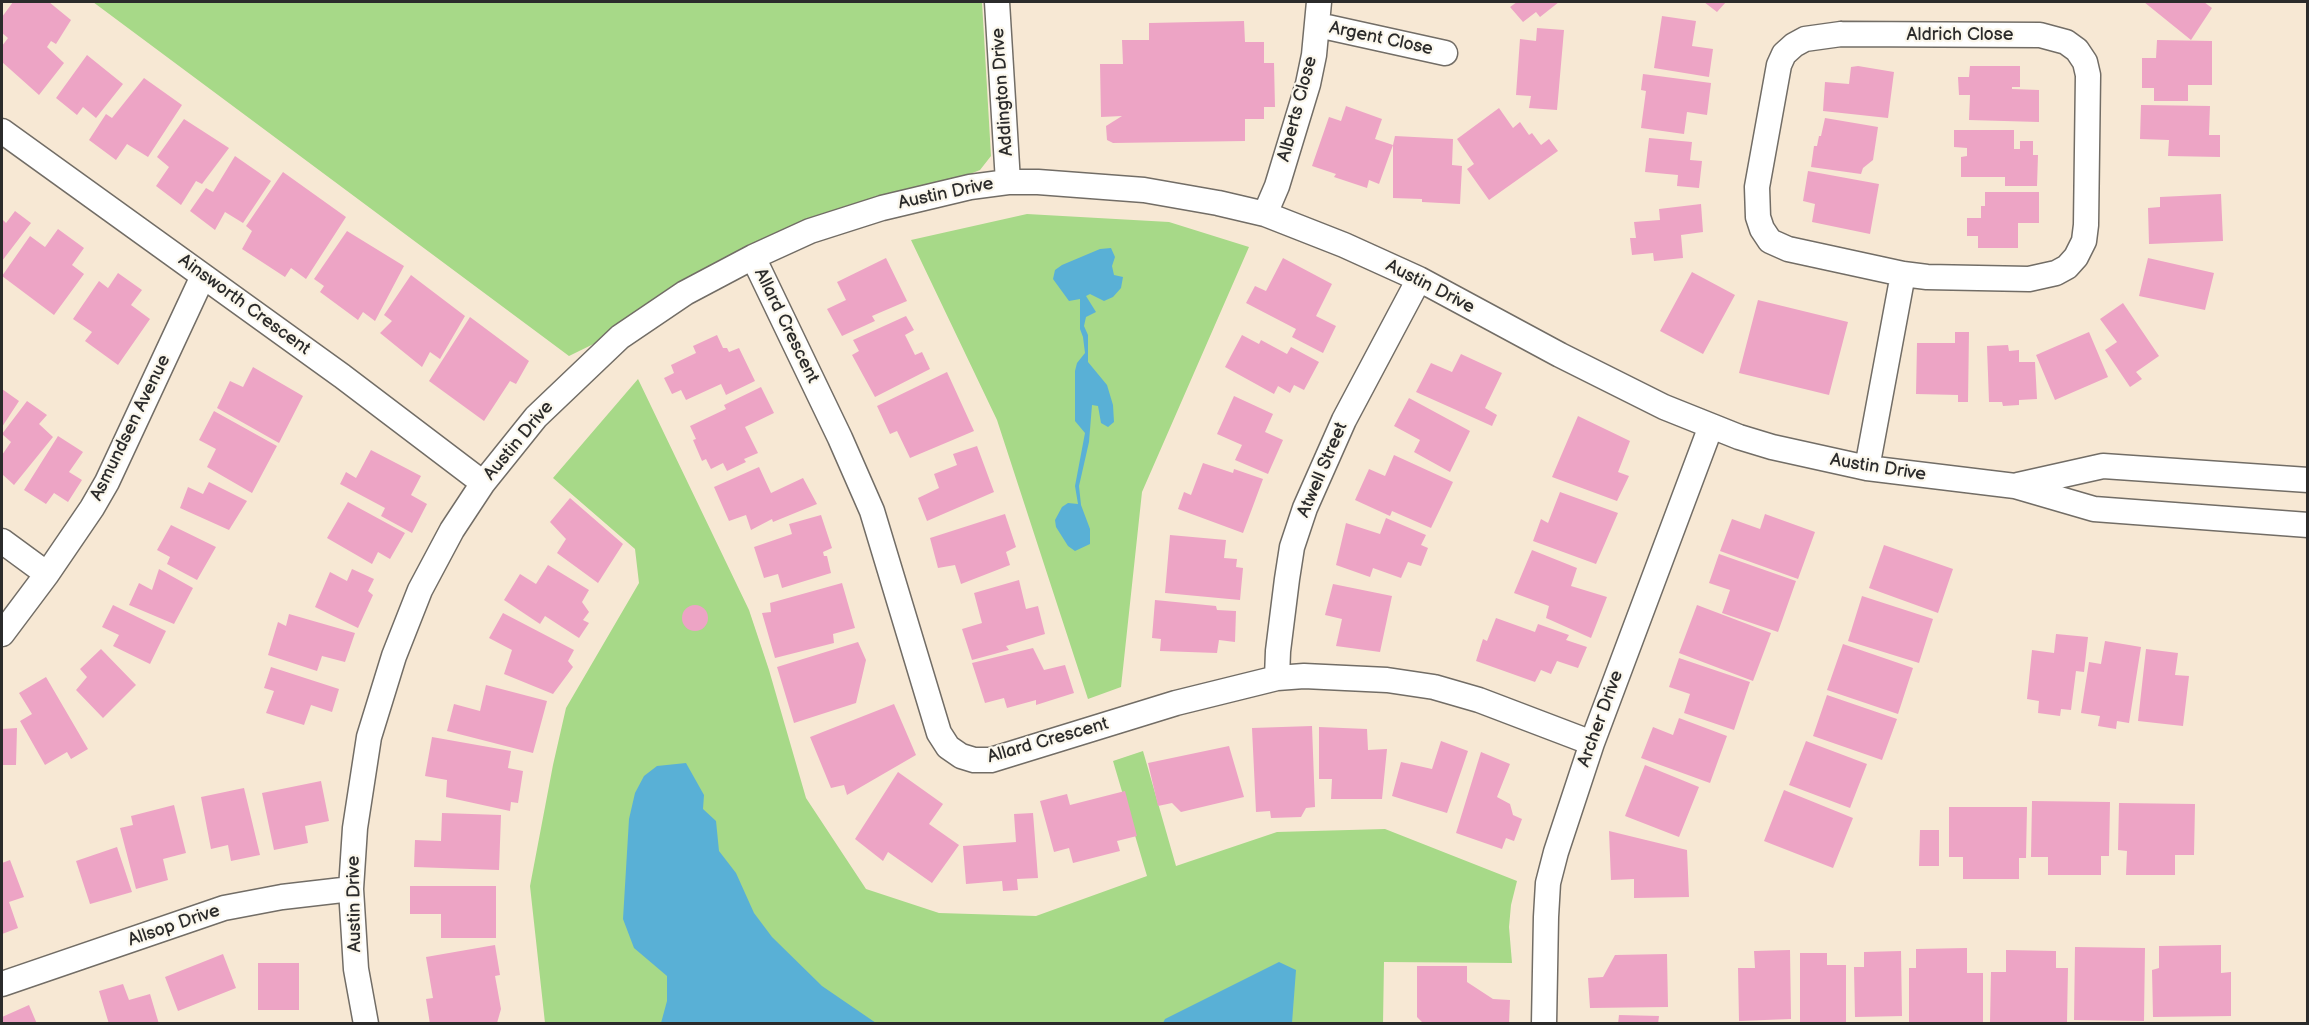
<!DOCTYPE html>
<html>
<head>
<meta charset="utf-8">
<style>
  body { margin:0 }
  #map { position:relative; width:2309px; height:1025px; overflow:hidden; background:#f7e8d4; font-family:"Balsamiq Sans",sans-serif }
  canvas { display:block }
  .frame { position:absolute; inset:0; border:3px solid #2b2b2b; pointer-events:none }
</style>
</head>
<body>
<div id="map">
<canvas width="2309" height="1025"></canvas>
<div class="frame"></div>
</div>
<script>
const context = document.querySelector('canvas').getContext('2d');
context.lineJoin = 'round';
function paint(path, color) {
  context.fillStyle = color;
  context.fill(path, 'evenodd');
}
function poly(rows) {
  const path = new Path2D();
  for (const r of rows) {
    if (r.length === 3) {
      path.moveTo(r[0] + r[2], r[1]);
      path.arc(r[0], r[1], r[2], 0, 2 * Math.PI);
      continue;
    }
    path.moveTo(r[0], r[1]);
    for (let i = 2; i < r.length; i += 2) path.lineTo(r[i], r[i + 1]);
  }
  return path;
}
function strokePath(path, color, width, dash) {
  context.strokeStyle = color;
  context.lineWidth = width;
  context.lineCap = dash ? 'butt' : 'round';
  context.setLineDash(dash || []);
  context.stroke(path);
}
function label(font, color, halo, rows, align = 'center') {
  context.font = font + ' "Balsamiq Sans",sans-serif';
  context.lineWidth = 4.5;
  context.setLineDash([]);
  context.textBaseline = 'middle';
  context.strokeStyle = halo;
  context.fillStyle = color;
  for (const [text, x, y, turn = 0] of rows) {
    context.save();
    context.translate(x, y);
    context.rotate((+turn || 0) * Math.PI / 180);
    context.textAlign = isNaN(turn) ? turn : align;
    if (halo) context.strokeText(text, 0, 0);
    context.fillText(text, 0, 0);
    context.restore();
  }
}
const green = poly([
  [93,2,982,2,991,156,980,170,917,195,663,310,569,356],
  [1027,214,1169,222,1249,247,1142,492,1121,687,1088,699,997,420,911,240],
  [638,379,749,610,769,670,806,798,866,889,939,913,1036,916,1147,876,1113,761,1143,751,1176,866,1277,832,1385,829,1517,881,1511,905,1509,927,1512,963,1384,962,1383,1024,545,1023,530,886,553,765,566,708,639,583,635,549,553,478]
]);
const water = poly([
  [1111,248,1115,257,1112,266,1114,275,1123,277,1121,288,1113,297,1104,301,1090,294,1086,296,1096,312,1086,317,1084,326,1088,335,1088,362,1107,385,1113,405,1114,422,1108,427,1101,423,1098,406,1092,405,1089,442,1079,486,1081,505,1090,529,1090,544,1075,551,1068,546,1056,527,1055,520,1062,507,1068,503,1078,504,1075,486,1085,433,1075,421,1075,371,1077,363,1085,353,1083,337,1080,329,1080,299,1069,301,1053,279,1055,270,1062,265,1100,249],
  [686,763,704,795,703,809,716,821,719,851,736,873,754,913,772,937,822,986,876,1023,661,1023,667,1001,667,976,634,948,623,919,629,819,635,793,644,776,657,766],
  [1279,962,1296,970,1292,1023,1163,1023,1165,1019]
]);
const building = poly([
  [13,2,49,2,71,20,56,44,51,41,47,47,64,63,39,95,2,62,2,46,8,38,2,33,2,17],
  [1517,2,1559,2,1540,17,1536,12,1523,22,1510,7],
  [1704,2,1726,2,1717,12],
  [2144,2,2204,2,2212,8,2191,40],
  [1662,16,1696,21,1692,46,1713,49,1709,77,1654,68],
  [1244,21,1245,42,1264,42,1264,63,1274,63,1275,107,1264,107,1264,119,1245,119,1245,141,1113,143,1107,140,1106,126,1122,116,1101,117,1100,64,1123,64,1122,40,1149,40,1149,23],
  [1537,28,1564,30,1557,110,1529,108,1531,96,1516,95,1520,39,1536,41],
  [2157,40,2212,41,2212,85,2188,85,2188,101,2154,101,2154,88,2142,88,2142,58,2156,58],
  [87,55,123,84,96,118,83,107,77,115,56,98],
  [1858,66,1894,72,1888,118,1823,111,1825,82,1849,84,1851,67],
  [1970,66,2020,66,2020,87,2012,87,2012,89,2039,90,2039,122,1969,120,1970,95,1959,95,1958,77,1969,77],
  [1643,74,1711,83,1707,115,1687,112,1684,134,1641,128,1646,91,1641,90],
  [144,78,182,105,148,157,127,144,116,160,89,140,106,114,112,118],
  [2141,105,2210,106,2209,135,2220,135,2220,157,2168,156,2169,140,2140,139],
  [1346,106,1382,119,1375,139,1393,145,1379,184,1369,180,1367,188,1334,177,1336,174,1312,166,1329,117,1341,121],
  [1499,108,1513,128,1520,122,1529,135,1532,133,1541,145,1549,139,1558,151,1489,200,1467,169,1474,164,1457,139],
  [1825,118,1878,127,1873,160,1863,168,1861,174,1811,167,1814,146,1817,146,1819,136,1821,136],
  [184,119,229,148,202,184,196,181,181,205,156,186,169,167,157,157],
  [1954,130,2014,130,2014,149,2020,149,2020,141,2033,141,2033,155,2038,155,2037,186,2005,186,2005,177,1961,177,1961,157,1967,156,1967,148,1954,147],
  [1395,136,1453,139,1452,165,1462,166,1460,204,1422,202,1422,199,1393,198,1393,145],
  [1649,138,1692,142,1690,160,1702,161,1699,188,1677,186,1678,175,1645,172],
  [235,156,271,181,243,223,225,212,215,230,190,211,206,188,213,192],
  [1808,171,1879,184,1870,234,1812,222,1815,204,1803,201],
  [283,172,346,217,306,279,291,268,285,277,242,249,252,231,246,226],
  [1985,192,2039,192,2039,223,2018,223,2018,248,1978,248,1978,236,1967,236,1967,218,1981,218,1981,206,1985,206],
  [2221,194,2223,241,2149,244,2148,208,2160,207,2160,197],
  [1701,204,1703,232,1681,235,1683,258,1654,261,1653,253,1632,255,1630,238,1636,238,1634,222,1660,220,1659,209],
  [15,211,31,223,2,261,2,219,6,223],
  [58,229,84,248,72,265,84,274,54,315,2,276,30,236,45,247],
  [347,231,404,266,375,321,363,312,358,320,320,292,324,286,314,279],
  [886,258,907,301,872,316,875,321,842,336,827,309,846,300,837,282],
  [1283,258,1332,284,1316,316,1336,326,1323,353,1292,337,1296,329,1246,303,1255,286,1266,291],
  [2148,258,2214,273,2205,310,2139,296],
  [1692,272,1735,295,1703,354,1660,331],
  [118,273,142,290,131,305,150,319,118,365,85,341,92,332,73,319,99,281,108,288],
  [411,275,465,316,440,359,430,352,422,367,380,333,392,321,384,315],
  [1758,300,1848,322,1829,395,1739,373],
  [2123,303,2159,356,2136,372,2142,379,2130,387,2105,350,2117,342,2100,319],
  [906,316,914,330,905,335,915,355,922,352,930,369,875,397,852,355,859,351,853,340],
  [470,317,529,361,516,384,510,381,484,421,429,381],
  [1955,332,1969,332,1968,402,1958,402,1958,395,1916,394,1917,343,1955,343],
  [2089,332,2108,377,2055,400,2036,355],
  [717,335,723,348,727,348,729,352,739,348,755,381,726,395,721,384,686,400,681,390,672,394,664,378,674,373,671,365,696,353,693,346],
  [1242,335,1259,344,1261,340,1287,354,1291,347,1319,362,1304,390,1294,385,1290,393,1278,386,1274,394,1225,367],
  [2008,345,2009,351,2019,350,2019,362,2035,362,2037,399,2019,400,2019,405,2003,406,2002,402,1989,402,1987,346],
  [1461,354,1502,373,1485,408,1497,415,1492,426,1416,392,1431,363,1452,372],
  [253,367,303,396,279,443,217,408,230,381,243,387],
  [947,372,974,431,910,458,897,431,890,434,877,406],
  [761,387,774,413,745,427,758,453,744,459,746,462,727,471,723,463,711,469,706,459,702,461,693,440,696,439,690,426,726,409,724,405],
  [2,389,19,401,2,427],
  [1234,396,1273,414,1265,432,1283,440,1268,474,1235,460,1242,445,1217,434],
  [1409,398,1470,431,1450,472,1414,452,1420,440,1394,426],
  [27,401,47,415,39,424,53,437,14,485,2,474,2,455,11,442,2,434],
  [214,411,277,446,252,493,207,467,216,449,199,440],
  [1578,416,1630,441,1618,472,1629,476,1617,501,1552,477],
  [58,436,83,452,69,472,82,480,68,502,54,493,46,504,24,490],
  [977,446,994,492,927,521,918,498,939,488,934,474,957,465,953,454],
  [371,450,421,476,411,495,427,504,412,533,381,516,385,508,340,484,346,472,356,478],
  [1394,455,1453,482,1431,528,1392,511,1390,516,1355,500,1369,469,1385,476],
  [1203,463,1233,473,1234,469,1263,479,1243,533,1178,509,1184,492,1191,495],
  [759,467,771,493,803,478,817,504,773,522,772,519,751,530,746,515,729,521,714,487],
  [209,482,247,501,229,530,180,508,188,487,203,494],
  [1560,492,1618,513,1596,564,1533,541,1541,519,1548,523],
  [570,498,623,544,598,583,557,553,566,539,550,522],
  [348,502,405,533,390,559,378,552,372,564,327,538],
  [1005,514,1016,547,1006,552,1010,565,961,584,955,565,938,568,930,538],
  [1765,514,1815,532,1798,579,1720,551,1732,519,1760,529],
  [821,515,832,548,823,552,824,556,827,556,831,573,782,588,778,574,764,578,754,547,792,534,789,524],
  [1386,518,1426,535,1421,545,1428,548,1421,566,1408,562,1401,578,1373,568,1370,577,1336,565,1346,523,1380,534],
  [171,525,216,547,197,580,167,564,170,557,157,550],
  [1170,535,1226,540,1224,558,1237,559,1236,567,1243,568,1240,600,1165,593],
  [1884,545,1953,569,1938,613,1869,588],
  [1532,550,1577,568,1571,586,1607,597,1591,638,1546,618,1549,606,1514,593],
  [1719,554,1796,581,1778,632,1722,613,1730,590,1709,583],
  [548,565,589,590,582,602,589,612,583,620,589,623,579,638,545,616,540,624,504,600,520,574,536,584],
  [159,569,193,588,174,624,129,605,139,583,152,590],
  [352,569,374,579,368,591,373,595,358,628,315,607,330,572,347,581],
  [1019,580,1026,609,1038,606,1045,634,1006,646,1009,650,972,660,962,629,982,623,974,593],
  [842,583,855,628,833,634,834,643,775,658,762,613,771,612,770,603],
  [1333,584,1392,596,1380,652,1336,646,1342,619,1325,615],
  [1862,596,1933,619,1919,663,1848,641],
  [1155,600,1216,606,1217,610,1236,611,1235,642,1219,640,1217,653,1160,651,1161,639,1152,638],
  [695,618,13],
  [113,605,166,631,150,664,113,646,119,635,102,627],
  [1697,605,1771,633,1753,681,1679,653],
  [503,613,574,650,568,661,573,667,553,694,504,674,512,650,489,638],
  [289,614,355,633,345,662,322,656,317,671,268,655,278,622,286,626],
  [1496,618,1535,632,1538,624,1569,635,1566,640,1587,647,1578,668,1557,661,1551,674,1541,670,1535,682,1476,661,1483,639,1487,641],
  [2056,634,2088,637,2084,672,2076,671,2071,710,2061,709,2060,716,2038,713,2039,701,2027,699,2032,650,2054,653],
  [2105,641,2141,647,2129,723,2117,721,2116,729,2098,726,2100,716,2081,713,2089,662,2101,664],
  [858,642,866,660,856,703,794,723,777,667],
  [1843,644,1913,668,1898,714,1827,690],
  [1033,648,1044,670,1065,665,1074,693,1036,705,1036,700,1007,708,1004,698,985,703,972,663],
  [101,649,136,685,103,718,76,690,87,677,80,669],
  [2146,649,2178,653,2175,675,2189,676,2183,726,2138,721],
  [1679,658,1750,682,1734,730,1684,713,1690,694,1669,687],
  [271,667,339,689,332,712,311,705,304,725,266,713,274,691,264,688],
  [46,677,88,749,71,759,67,752,45,765,20,721,32,714,19,693],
  [486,685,547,701,533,753,447,731,454,704,480,711],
  [1827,695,1897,719,1882,760,1813,736],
  [894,704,916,755,847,795,844,785,831,788,810,737],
  [1679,718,1727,736,1710,783,1641,758,1653,727,1673,735],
  [1312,726,1315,807,1306,808,1301,817,1271,818,1270,811,1256,812,1252,728],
  [1319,727,1367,729,1368,750,1387,749,1382,799,1331,799,1332,779,1319,779],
  [17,728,16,765,2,765,2,729],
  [432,737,511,751,508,768,523,771,518,803,511,802,510,811,446,797,447,780,425,776],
  [1441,741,1468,751,1447,813,1392,796,1401,762,1432,769],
  [1806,741,1867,764,1850,808,1789,785],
  [1229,746,1244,797,1181,812,1172,803,1158,806,1148,763],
  [1481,752,1510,764,1497,797,1510,804,1513,815,1522,819,1514,841,1506,838,1502,849,1456,833],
  [1645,765,1699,787,1679,837,1625,816],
  [898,772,943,804,929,824,959,845,932,883,888,852,883,861,855,839],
  [321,781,329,821,305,826,308,843,274,850,262,793],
  [244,788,260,855,231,861,228,845,211,849,201,797],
  [1784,790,1853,818,1833,868,1764,841],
  [1125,791,1137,836,1117,841,1120,851,1073,863,1069,848,1054,852,1040,801,1067,794,1070,805],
  [2032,801,2110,802,2109,856,2101,856,2101,875,2048,875,2048,857,2031,857],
  [2119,803,2195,804,2194,855,2175,855,2175,875,2126,875,2127,851,2118,850],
  [174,805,186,853,163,859,168,880,136,889,120,828,133,825,131,816],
  [1949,807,2027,807,2026,858,2019,858,2019,879,1963,879,1963,857,1949,857],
  [442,813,501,815,499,870,414,867,415,840,441,841],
  [1033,813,1038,878,1017,879,1018,890,1003,891,1002,881,966,884,963,846,1016,842,1014,814],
  [1920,830,1939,830,1939,866,1919,866],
  [1609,831,1687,850,1689,897,1634,898,1634,879,1611,880],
  [117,847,132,892,90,904,76,861],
  [10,860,24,897,9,902,18,928,2,934,2,863],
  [410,886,496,886,496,938,441,938,441,914,410,914],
  [495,945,500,975,495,976,501,1009,497,1023,430,1024,426,999,433,998,426,957],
  [2221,945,2221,973,2231,972,2231,1016,2153,1017,2152,970,2159,968,2159,946],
  [2075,947,2145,948,2144,1021,2074,1020],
  [1967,948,1967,973,1983,973,1983,1022,1909,1023,1909,968,1916,968,1916,949],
  [1790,950,1791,1019,1739,1021,1738,968,1755,968,1754,951],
  [2006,950,2056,951,2056,968,2068,968,2067,1023,1990,1022,1991,972,2006,972],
  [1901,951,1902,1016,1855,1017,1854,967,1864,967,1864,952],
  [1800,953,1827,953,1827,965,1846,965,1846,1024,1800,1024],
  [223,954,236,988,178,1011,165,977],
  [1667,954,1668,1007,1590,1008,1588,978,1603,977,1615,955],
  [258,963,299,963,299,1010,258,1010],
  [1417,966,1467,966,1467,982,1493,999,1510,1000,1509,1024,1424,1024,1417,1017],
  [123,984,129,1000,150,994,159,1024,109,1024,99,991],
  [29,1005,37,1024,2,1024,2,1017],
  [1619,1015,1659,1016,1658,1024,1618,1024]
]);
const minor = poly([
  [997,2,1008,182],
  [1318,25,1445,53],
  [1841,34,2040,35,2066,42,2077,50,2085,62,2088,75,2086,225,2084,241,2076,257,2067,267,2056,273,2029,279,1927,277,1903,274,1788,249,1770,241,1762,229,1758,217,1757,187,1779,65,1784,54,1794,45,1805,39,1841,34],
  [2,131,342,376,483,483],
  [1265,214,1277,186,1308,84,1314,55,1319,2],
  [753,257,840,438,872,511,939,733,948,747,961,756,974,760,991,760,1176,703,1277,678,1304,676,1387,680,1434,687,1479,700,1592,743],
  [1867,468,1903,274],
  [2018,485,2103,466,2308,480],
  [2,541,47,574],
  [2,634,47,574,92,508,107,482,203,276],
  [1277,678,1278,651,1287,579,1292,547,1305,508,1344,420,1419,279],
  [2,984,224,908,282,897,351,889],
  [366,1024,356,969,351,889,355,828,369,737,394,656,420,590,452,530,483,483,536,417,620,337,685,293,753,257,810,231,882,208,970,187,1008,182,1038,182,1144,190,1218,203,1265,214,1344,245,1419,279,1560,355,1664,407,1739,437,1772,447,1867,468,2015,486,2094,509,2308,525],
  [1544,1024,1546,917,1548,883,1556,852,1592,743,1711,426]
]);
const streetNames = [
  ["Aldrich Close",1960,35],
  ["Argent Close",1381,39,12],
  ["Addington Drive",1003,92,-94],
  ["Alberts Close",1298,109,-75],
  ["Austin Drive",946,194,-12],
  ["Austin Drive",1430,287,27],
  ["Ainsworth Crescent",244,305,36],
  ["Allard Crescent",786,326,64],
  ["Asmundsen Avenue",131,428,-64],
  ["Austin Drive",519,441,-50],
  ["Austin Drive",1878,468,9],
  ["Atwell Street",1323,470,-67],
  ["Archer Drive",1601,719,-70],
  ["Allard Crescent",1048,741,-16],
  ["Austin Drive",355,904,-91],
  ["Allsop Drive",174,926,-19]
];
paint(green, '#a7d988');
paint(water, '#59b0d6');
paint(building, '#eda4c5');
strokePath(minor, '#726d66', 27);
strokePath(minor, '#fff', 24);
label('18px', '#2b2b2b', '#fbf7ec', streetNames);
</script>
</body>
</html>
